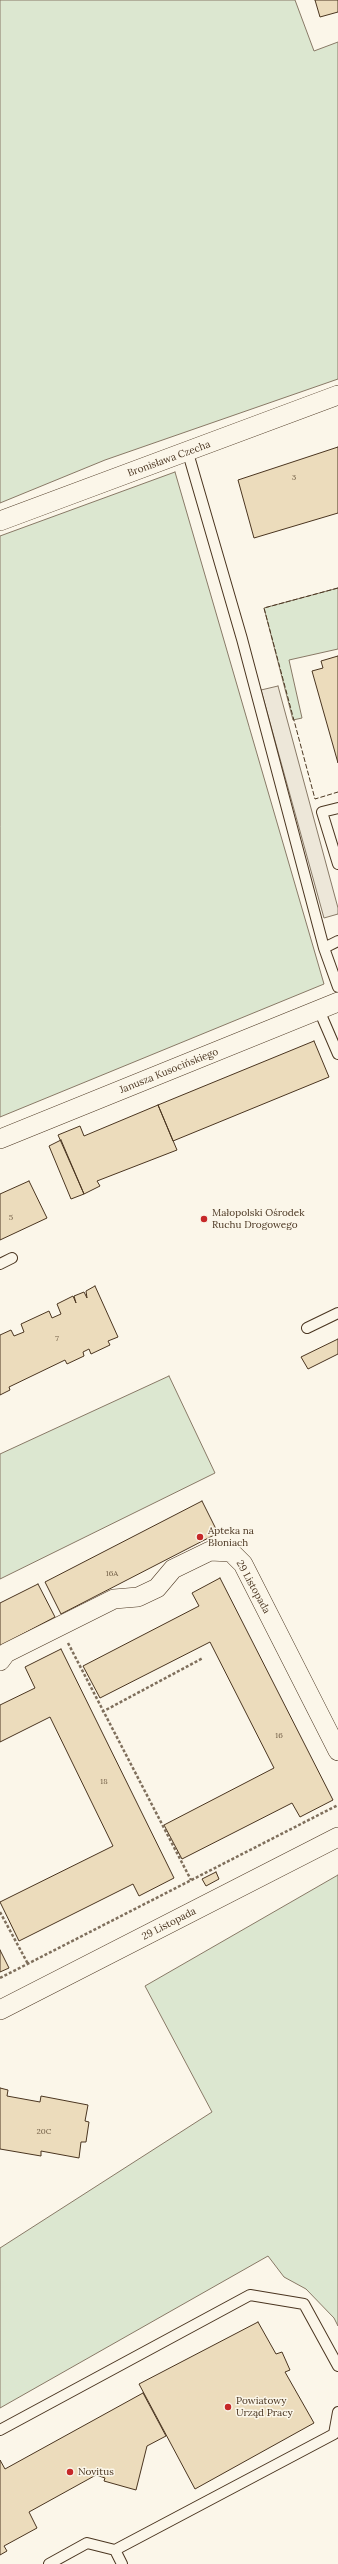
<!DOCTYPE html>
<html>
<head>
<meta charset="utf-8">
<style>
  body { margin:0 }
  canvas { display:block; background:#fbf6e9 }
</style>
</head>
<body>
<canvas width="338" height="2564"></canvas>
<script>
const context = document.querySelector('canvas').getContext('2d');
context.lineJoin = 'round';
function paint(path, color) {
  context.fillStyle = color;
  context.fill(path, 'evenodd');
}
function poly(rows) {
  const path = new Path2D();
  for (const r of rows) {
    path.moveTo(r[0], r[1]);
    for (let i = 2; i < r.length; i += 2) path.lineTo(r[i], r[i + 1]);
  }
  return path;
}
function strokePath(path, color, width, dash) {
  context.strokeStyle = color;
  context.lineWidth = width;
  context.lineCap = dash ? 'butt' : 'round';
  context.setLineDash(dash || []);
  context.stroke(path);
}
function label(font, color, halo, rows, align = 'center') {
  context.font = font + ' Lora,serif';
  context.lineWidth = 3;
  context.setLineDash([]);
  context.textBaseline = 'middle';
  context.strokeStyle = halo;
  context.fillStyle = color;
  for (const [text, x, y, turn = 0] of rows) {
    context.save();
    context.translate(x, y);
    context.rotate((+turn || 0) * Math.PI / 180);
    context.textAlign = isNaN(turn) ? turn : align;
    if (halo) context.strokeText(text, 0, 0);
    context.fillText(text, 0, 0);
    context.restore();
  }
}
const green = poly([
  [0,0,295,0,314,51,338,42,338,379,105,460,0,503,0,0],
  [175,472,324,984,0,1117,0,536,175,472],
  [338,588,338,649,289,660,302,718,293,720,264,608,338,588],
  [169,1376,215,1473,0,1579,0,1454,169,1376],
  [338,1875,338,2326,334,2318,306,2289,284,2277,268,2256,0,2408,0,2248,212,2112,145,1986,338,1875]
]);
const parking = poly([
  [278,686,338,908,338,914,324,918,261,690,278,686]
]);
const building = poly([
  [315,0,338,0,338,12,320,17,315,0],
  [338,447,338,513,254,538,238,480,338,447],
  [338,656,338,763,312,671,323,668,321,661,338,656],
  [314,1041,329,1077,173,1141,158,1105,314,1041],
  [158,1105,177,1150,97,1181,100,1186,84,1194,58,1135,80,1126,84,1136,158,1105],
  [61,1140,84,1194,71,1199,49,1146,61,1140],
  [29,1181,47,1218,0,1240,0,1194,29,1181],
  [95,1286,118,1337,108,1341,110,1345,91,1354,89,1349,83,1352,84,1356,67,1364,65,1360,9,1387,10,1390,0,1395,0,1335,11,1330,14,1336,24,1332,21,1324,49,1311,52,1318,61,1314,57,1304,73,1296,76,1303,74,1296,84,1292,87,1298,86,1291,95,1286],
  [338,1339,338,1354,308,1369,301,1357,338,1339],
  [202,1501,218,1533,61,1614,45,1582,202,1501],
  [220,1578,333,1800,300,1817,292,1803,182,1859,164,1825,274,1768,210,1642,100,1698,83,1666,199,1606,192,1593,220,1578],
  [38,1584,55,1617,0,1646,0,1603,38,1584],
  [61,1649,174,1878,139,1896,133,1884,19,1941,0,1902,113,1846,50,1717,0,1742,0,1705,35,1688,25,1667,61,1649],
  [216,1872,219,1879,206,1886,202,1879,216,1872],
  [0,1950,9,1968,0,1972,0,1950],
  [0,2088,8,2090,7,2096,40,2102,41,2096,88,2105,85,2121,89,2122,86,2142,81,2142,79,2158,41,2151,41,2156,0,2149,0,2088],
  [258,2322,276,2354,282,2352,290,2370,285,2372,314,2423,195,2489,139,2384,258,2322],
  [143,2393,166,2436,147,2446,136,2490,104,2481,105,2478,96,2475,29,2512,37,2528,4,2546,7,2551,0,2555,0,2460,5,2469,143,2393]
]);
const path = poly([
  [68,1643,191,1880],
  [102,1712,203,1658],
  [0,1912,28,1964],
  [0,1978,338,1805]
]);
const service = poly([
  [188,453,242,639,324,948,338,987],
  [338,808,322,812,338,864],
  [324,948,338,941],
  [319,1010,338,1054],
  [0,1264,12,1258],
  [307,1328,338,1313],
  [0,2430,250,2295,304,2304,338,2366],
  [115,2550,122,2564],
  [49,2564,87,2543,115,2550,334,2434,338,2412]
]);
const minor = poly([
  [0,521,338,395],
  [0,1139,338,1002],
  [0,1661,6,1653,114,1599,138,1597,157,1588,173,1569,210,1551,231,1552,243,1564,338,1751],
  [0,2010,338,1837]
]);
const fence = poly([
  [338,588,264,608,315,799,338,792]
]);
const markers = [
  [204,1219,4,"#c62828"],
  [200,1537,4,"#c62828"],
  [228,2407,4,"#c62828"],
  [70,2472,4,"#c62828"]
];
const numberNames = [
  ["3",294,478],
  ["5",11,1218],
  ["7",57,1339],
  ["16A",112,1574],
  ["16",279,1736],
  ["18",104,1782],
  ["20C",44,2132]
];
const streetNames = [
  ["Bronisława Czecha",169,459,-20],
  ["Janusza Kusocińskiego",169,1071,-22],
  ["29 Listopada",253,1587,61],
  ["29 Listopada",169,1924,-27]
];
const poiNames = [
  ["Małopolski Ośrodek",212,1213],
  ["Ruchu Drogowego",212,1225],
  ["Apteka na",208,1531],
  ["Błoniach",208,1543],
  ["Powiatowy",236,2401],
  ["Urząd Pracy",236,2413],
  ["Novitus",78,2472]
];
paint(green, '#dce7d0');
strokePath(green, '#887966', 1);
paint(parking, '#ede7d9');
strokePath(parking, '#887966', 1);
paint(building, '#ecdcbc');
strokePath(building, '#4a3520', 1);
strokePath(service, '#4a3520', 12);
strokePath(minor, '#4a3520', 20);
strokePath(path, '#7f6f5c', 2.5, [3, 2]);
strokePath(service, '#fbf6e9', 10);
strokePath(minor, '#fbf6e9', 19);
strokePath(fence, '#4a3520', 1, [5, 2]);
for (const [x, y, r, color] of markers) {
  const dot = new Path2D();
  dot.arc(x, y, r, 0, 2 * Math.PI);
  context.fillStyle = color;
  context.fill(dot);
  strokePath(dot, '#fbf6e9', 1.5);
}
label('8px', '#725f47', null, numberNames);
label('10px', '#4a3520', '#fbf6e9', streetNames);
label('10px', '#4a3520', '#fbf6e9', poiNames, 'left');
</script>
</body>
</html>
